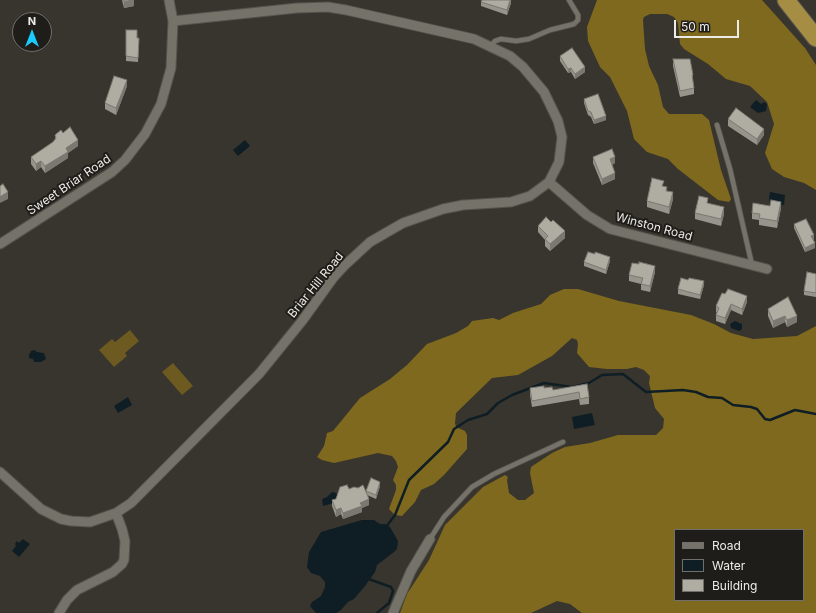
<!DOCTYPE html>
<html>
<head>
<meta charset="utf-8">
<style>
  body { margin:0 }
  #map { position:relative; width:816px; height:613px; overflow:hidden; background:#38352e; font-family:Inter,sans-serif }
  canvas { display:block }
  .legend { position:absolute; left:674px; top:529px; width:130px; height:72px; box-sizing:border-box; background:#1e1d19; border:1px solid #716f6b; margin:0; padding:5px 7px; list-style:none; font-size:12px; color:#edebe6 }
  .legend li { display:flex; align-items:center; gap:8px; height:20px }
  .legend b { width:20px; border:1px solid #716f6b }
  .north { position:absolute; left:12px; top:12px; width:40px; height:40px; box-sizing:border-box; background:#1e1d19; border:1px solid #716f6b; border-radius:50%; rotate:0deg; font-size:11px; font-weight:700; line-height:16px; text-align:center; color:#edebe6 }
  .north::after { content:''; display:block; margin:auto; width:14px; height:18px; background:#1cc9fc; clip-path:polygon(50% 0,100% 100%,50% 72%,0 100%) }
  .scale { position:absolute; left:674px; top:20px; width:65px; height:18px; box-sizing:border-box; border:2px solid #edebe6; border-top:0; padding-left:5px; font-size:12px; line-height:14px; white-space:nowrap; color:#edebe6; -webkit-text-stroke:3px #1e1d19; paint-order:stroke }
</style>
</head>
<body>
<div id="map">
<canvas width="816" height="613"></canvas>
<ul class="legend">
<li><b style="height:5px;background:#757269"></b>Road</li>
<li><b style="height:11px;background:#0f1e24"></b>Water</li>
<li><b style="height:11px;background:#afaca2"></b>Building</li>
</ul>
<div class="north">N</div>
<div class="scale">50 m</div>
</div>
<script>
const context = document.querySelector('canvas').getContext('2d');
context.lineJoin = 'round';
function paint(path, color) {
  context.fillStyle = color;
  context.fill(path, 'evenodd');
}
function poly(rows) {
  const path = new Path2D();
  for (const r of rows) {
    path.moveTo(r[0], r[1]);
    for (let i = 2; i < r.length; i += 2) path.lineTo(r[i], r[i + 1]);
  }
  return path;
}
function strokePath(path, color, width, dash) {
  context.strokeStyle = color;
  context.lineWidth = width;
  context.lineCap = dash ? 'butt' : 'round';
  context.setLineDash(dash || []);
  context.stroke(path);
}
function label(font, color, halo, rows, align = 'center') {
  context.font = font + ' Inter,sans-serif';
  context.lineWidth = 4;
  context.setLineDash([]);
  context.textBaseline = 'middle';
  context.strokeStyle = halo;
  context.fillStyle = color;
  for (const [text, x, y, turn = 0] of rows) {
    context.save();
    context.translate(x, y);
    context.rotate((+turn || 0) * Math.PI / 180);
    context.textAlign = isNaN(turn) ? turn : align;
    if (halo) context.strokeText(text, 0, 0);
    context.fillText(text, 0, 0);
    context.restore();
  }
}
const green = poly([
  [130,330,139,341,125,353,127,356,114,367,99,350,112,339,115,342],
  [173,363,193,386,182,395,162,372]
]);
const forest = poly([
  [597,0,762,0,805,48,816,65,816,190,804,183,784,177,772,169,765,153,774,124,767,102,750,86,726,79,708,64,684,49,680,44,678,23,674,17,667,14,650,14,644,17,643,20,645,49,649,66,658,85,663,107,669,114,702,114,709,120,721,170,731,199,729,202,718,200,678,169,668,159,647,152,634,139,627,111,610,77,600,67,588,41,587,27],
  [564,289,578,289,619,301,691,315,714,324,731,333,753,339,797,336,816,326,816,613,582,613,570,604,557,601,531,613,400,613,407,594,429,560,445,525,483,487,505,475,508,477,507,480,509,493,518,500,525,500,534,493,530,473,531,467,552,453,565,447,590,443,618,435,656,435,663,428,664,419,655,408,649,383,650,376,644,370,636,367,627,369,607,369,589,367,577,353,578,344,577,340,572,338,552,356,518,375,492,378,456,413,455,423,456,427,465,431,467,435,467,449,444,475,434,484,421,490,415,502,402,516,395,515,389,509,396,490,396,485,393,480,398,467,396,461,392,456,378,453,334,463,322,460,317,457,324,446,327,433,333,431,360,398,390,379,407,365,427,344,456,333,468,326,472,321,493,318,499,320,513,313,541,304,550,295],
  [675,530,803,530,803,600,675,600]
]);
const water = poly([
  [756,100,761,104,764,102,767,104,766,111,758,113,750,107],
  [245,140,250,146,238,156,233,150],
  [770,192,785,195,784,205,770,203,769,199],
  [735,321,742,324,742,329,739,331,731,328,730,324],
  [34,350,37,352,44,353,46,359,41,362,34,362,33,359,29,358,29,355,31,351],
  [128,397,132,405,118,413,114,406],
  [592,413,595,425,574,429,572,417],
  [332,492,336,493,338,496,334,503,323,506,322,499,327,497],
  [362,520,374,520,380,524,385,524,390,527,398,541,397,549,394,552,377,565,375,572,365,586,354,599,348,602,341,610,336,613,316,613,310,606,312,602,321,596,325,587,325,582,320,576,311,573,307,567,309,552,321,532],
  [23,539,30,544,19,557,12,551,16,546,15,544,17,541,19,543]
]);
const stream = poly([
  [386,527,395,515,409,480,448,442,454,429,468,420,487,414,498,403,512,395,544,383,572,387,589,383,602,375,623,374,646,392,683,390,696,392,708,397,722,398,733,405,751,407,757,409,765,419,770,420,795,410,816,414],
  [366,578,391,587,393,591,389,603,377,613]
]);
const service = poly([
  [491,46,495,41,501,39,516,41,529,39,550,30,574,24,578,20,578,15,569,0],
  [717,125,730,169,752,265],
  [430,539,444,517,472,487,494,474,563,442]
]);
const minor = poly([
  [549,182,587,215,610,229,767,269],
  [0,244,112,172,125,160,145,134,161,104,171,68,173,21,169,0],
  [0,472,41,509,61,519,71,521,90,522,116,513,131,503,259,374,302,321,333,278,344,266,370,242,403,223,443,209,463,205,511,202,530,196,549,182,559,162,562,137,558,121,544,92,523,67,510,56,474,39,346,10,328,7,297,8,173,21],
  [59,613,67,600,77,590,113,572,122,564,124,560,125,541,122,529,116,513],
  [393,613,411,571,430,539]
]);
const motorway = poly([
  [786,0,816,38]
]);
const wall = poly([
  [122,0,134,0,134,6,124,8],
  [511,0,511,3,507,15,481,6,481,2],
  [126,30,137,38,139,42,138,62,126,61],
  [560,56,585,72,575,79,571,72,568,73,560,61],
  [673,59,693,75,693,81,694,88,694,94,680,97,673,66],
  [127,86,116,115,105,109,105,103],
  [584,99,606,120,594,124,591,117,588,115,584,103],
  [728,119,764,135,757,145,728,126],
  [63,133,78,146,68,153,68,158,45,173,41,167,36,171,31,164,31,157,53,142,55,140,55,135],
  [593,157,615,163,612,165,615,179,602,185,593,163],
  [664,186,673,199,669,214,647,207,647,201],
  [708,203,724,214,721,226,695,219,695,213],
  [781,208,777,228,759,225,759,220,752,219,752,213],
  [794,224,814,239,813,240,815,248,805,252,794,228],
  [538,226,565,238,550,251,545,246,545,240,538,232],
  [610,261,606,274,584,266,584,262],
  [655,272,650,292,641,290,641,284,629,281,629,275],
  [816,274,816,297,804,295,804,291],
  [688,280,704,285,700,299,678,294,678,289],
  [788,297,797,322,787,327,785,322,773,328,768,316,768,309],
  [747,302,742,315,731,310,725,324,716,321,716,315,717,313,716,312,716,306],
  [587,384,589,397,589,404,580,405,579,399,532,407,530,395,530,388,544,388,553,390],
  [380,486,376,499,367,495,369,505,362,508,362,512,343,519,341,514,336,517,332,506,332,500,336,499,349,489,358,488,366,492,366,491]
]);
const shadedWall = poly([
  [132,0,134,0,134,6,124,8,124,2],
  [510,0,511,3,507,15,507,10],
  [585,67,585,72,575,79,575,74],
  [571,68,571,72,568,73,568,69],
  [127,80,127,86,116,115,116,108],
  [606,116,606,120,594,124,594,120],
  [764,129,764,135,757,145,757,139],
  [78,140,78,146,68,153,68,158,45,173,45,166,66,148],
  [615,157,615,163,610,166,610,159],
  [41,161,41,167,36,171,36,164],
  [615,173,615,179,602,185,602,179],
  [8,192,8,199,0,203,0,197],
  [673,192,673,199,669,214,669,207],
  [781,202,781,208,777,228,777,221],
  [724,207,724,214,721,226,721,219],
  [565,231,565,238,550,251,550,244],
  [814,235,814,239,811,241,811,236],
  [815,243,815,248,805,252,805,248],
  [610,257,610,261,606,274,606,270],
  [655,266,655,272,650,292,650,286],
  [704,281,704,285,700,299,700,295],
  [747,296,747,302,742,315,742,309],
  [731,304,731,310,725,324,725,318],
  [785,316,785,322,773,328,773,321],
  [797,316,797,322,787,327,787,320],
  [380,482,380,486,376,499,376,495],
  [369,499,369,505,362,508,362,512,343,519,343,513,360,503],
  [341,508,341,514,336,517,336,510]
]);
const building = poly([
  [124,0,132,0,124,2,124,0],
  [482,0,510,0,507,10,481,2,482,0],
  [126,30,137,30,137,38,139,38,138,58,126,56,126,30],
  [572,48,585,67,575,74,571,68,568,69,560,56,572,48],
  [673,59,690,59,693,75,692,75,694,88,680,91,673,59],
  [114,76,127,80,116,108,105,103,114,76],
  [598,94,606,116,594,120,591,112,588,111,584,99,598,94],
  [736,108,764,129,757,139,728,119,736,108],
  [70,127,78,140,66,148,68,152,45,166,41,161,36,164,31,157,53,142,56,138,55,135,61,130,63,133,70,127],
  [612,149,615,157,610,159,615,173,602,179,593,157,612,149],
  [652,178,664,181,662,186,667,187,666,191,673,192,669,207,647,201,652,178],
  [3,184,8,192,0,197,0,186,3,184],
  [699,196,708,198,707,203,724,207,721,219,695,213,699,196],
  [771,200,781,202,777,221,759,218,760,214,752,213,753,203,770,206,771,200],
  [546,217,551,222,553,220,565,231,550,244,545,239,548,236,538,226,546,217],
  [806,219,814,235,811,236,815,243,805,248,794,224,806,219],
  [588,252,595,254,595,252,610,257,606,270,584,262,588,252],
  [639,262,655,266,650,286,641,284,643,278,629,275,632,263,639,264,639,262],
  [807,272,816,274,816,293,804,291,807,272],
  [681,278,688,280,689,278,704,281,700,295,678,289,681,278],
  [728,289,747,296,742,309,731,304,725,318,716,315,719,308,716,306,722,293,725,294,728,289],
  [788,297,797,316,787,320,785,316,773,321,768,309,788,297],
  [587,384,589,397,580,399,579,392,532,401,530,388,544,386,544,388,552,387,553,390,587,384],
  [371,478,380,482,376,495,366,491,371,478],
  [347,485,349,489,354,487,358,488,363,485,369,499,360,503,362,506,343,513,341,508,336,510,332,500,336,499,340,487,347,485]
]);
const streetNames = [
  ["Sweet Briar Road",69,185,-34],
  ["Winston Road",654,227,15],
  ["Briar Hill Road",316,285,-51]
];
paint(green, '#6c5a20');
paint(forest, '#7f691e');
paint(water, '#0f1e24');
strokePath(stream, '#0f1e24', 2.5);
strokePath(service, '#55534c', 6);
strokePath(minor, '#55534c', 11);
strokePath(motorway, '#55534c', 19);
strokePath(service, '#757269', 4.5);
strokePath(minor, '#757269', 9);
strokePath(motorway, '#a58d43', 17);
paint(wall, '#96948b');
paint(shadedWall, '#7a7871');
paint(building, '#afaca2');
strokePath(building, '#7a7871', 1);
label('12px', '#edebe6', '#1e1d19', streetNames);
</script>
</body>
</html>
